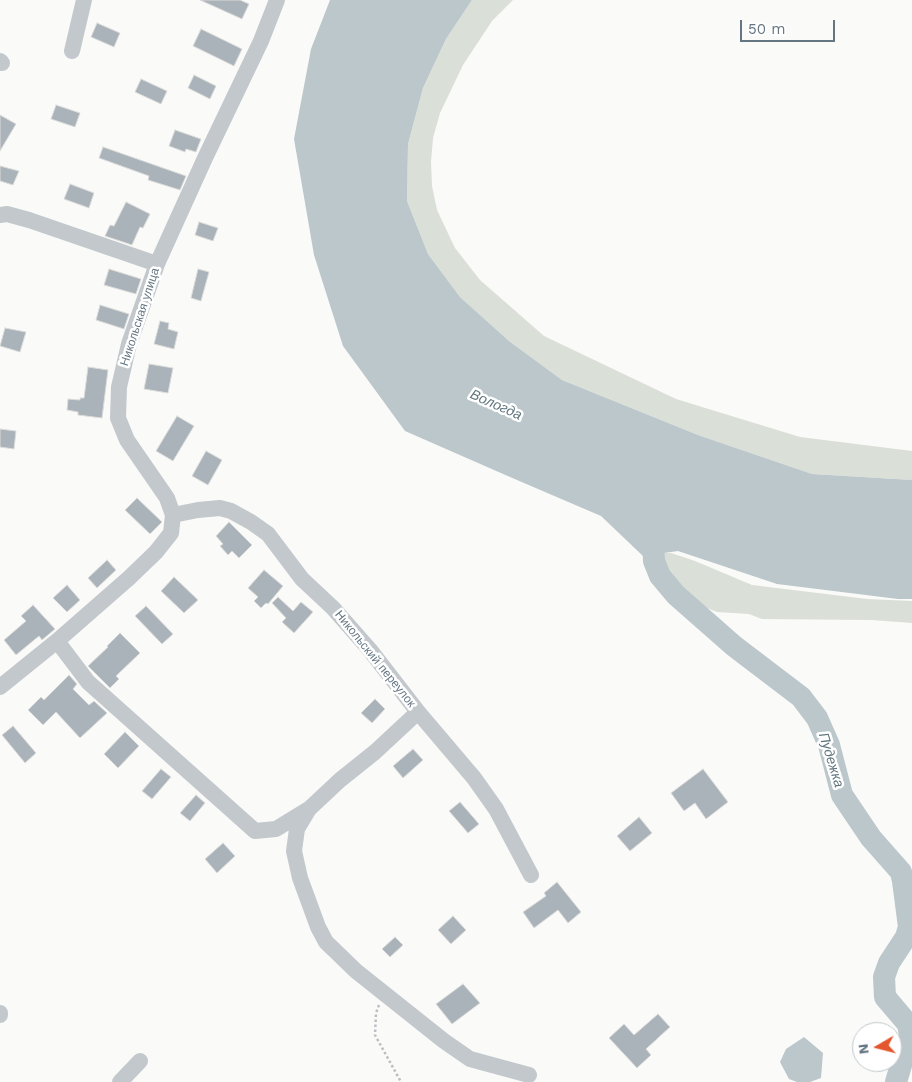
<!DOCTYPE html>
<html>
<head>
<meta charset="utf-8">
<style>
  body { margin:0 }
  #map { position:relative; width:912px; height:1082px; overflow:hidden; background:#fafaf8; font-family:"Work Sans",sans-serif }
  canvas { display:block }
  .north { position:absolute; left:852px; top:1022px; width:50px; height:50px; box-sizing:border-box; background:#fff; border:1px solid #c1c8cd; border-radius:50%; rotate:262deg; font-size:14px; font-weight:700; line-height:20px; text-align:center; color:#657683 }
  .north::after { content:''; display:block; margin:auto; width:18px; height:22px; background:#e4572e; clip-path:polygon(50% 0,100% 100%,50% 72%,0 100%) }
  .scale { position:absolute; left:740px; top:20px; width:95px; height:22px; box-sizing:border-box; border:2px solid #657683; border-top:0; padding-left:6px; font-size:15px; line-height:18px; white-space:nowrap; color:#657683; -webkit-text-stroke:4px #fff; paint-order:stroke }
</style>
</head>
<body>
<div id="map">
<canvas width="912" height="1082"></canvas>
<div class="north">N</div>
<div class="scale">50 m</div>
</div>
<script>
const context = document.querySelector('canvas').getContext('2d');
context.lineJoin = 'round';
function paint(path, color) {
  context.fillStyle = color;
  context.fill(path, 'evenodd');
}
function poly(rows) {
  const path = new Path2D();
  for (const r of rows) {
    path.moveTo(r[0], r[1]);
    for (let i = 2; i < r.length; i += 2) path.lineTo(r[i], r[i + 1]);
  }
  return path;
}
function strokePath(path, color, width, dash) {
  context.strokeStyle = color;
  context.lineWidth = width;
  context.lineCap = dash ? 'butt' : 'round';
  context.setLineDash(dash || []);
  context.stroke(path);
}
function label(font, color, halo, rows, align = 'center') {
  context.font = font + ' "Work Sans",sans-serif';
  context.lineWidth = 5;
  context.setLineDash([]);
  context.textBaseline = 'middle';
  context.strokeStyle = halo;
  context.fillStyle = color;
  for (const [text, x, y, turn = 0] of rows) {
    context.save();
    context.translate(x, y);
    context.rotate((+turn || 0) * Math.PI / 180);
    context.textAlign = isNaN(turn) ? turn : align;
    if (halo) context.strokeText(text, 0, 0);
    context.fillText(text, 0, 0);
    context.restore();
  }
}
const green = poly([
  [472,0,513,0,492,21,463,65,440,113,433,138,431,162,432,186,437,210,455,248,480,280,544,336,676,399,800,437,912,451,912,480,812,474,698,435,562,380,509,341,460,297,428,254,407,201,408,144,423,88,446,39],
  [665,553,671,553,695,561,752,585,867,599,912,601,912,623,872,620,762,619,749,614,717,612,697,604,663,573,660,562,661,557]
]);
const water = poly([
  [330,0,472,0,446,39,423,88,408,144,407,201,428,254,460,297,509,341,562,380,698,435,812,474,912,480,912,599,898,599,777,584,678,551,643,556,601,516,510,477,405,431,343,346,314,255,294,139,311,49],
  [804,1037,823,1053,821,1078,810,1082,797,1082,789,1079,780,1062,786,1049]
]);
const river = poly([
  [652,524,654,561,660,576,676,595,734,646,801,697,817,718,829,745,842,795,871,838,901,872,903,881,909,927,906,937,889,963,884,977,885,997,908,1024,910,1035,896,1082]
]);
const building = poly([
  [200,0,240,0,249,4,242,19,200,0],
  [97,23,120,33,114,47,91,37,97,23],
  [201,29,242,49,234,66,193,46,201,29],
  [194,75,216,86,210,99,188,88,194,75],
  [141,79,167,91,161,104,135,92,141,79],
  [56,105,80,113,75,127,51,119,56,105],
  [0,115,16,124,0,151,0,115],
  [175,130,201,139,196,152,186,149,185,152,169,146,175,130],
  [103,147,186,176,180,190,148,180,149,176,99,158,103,147],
  [0,166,19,171,13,185,0,181,0,166],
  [70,184,94,193,89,208,64,199,70,184],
  [126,202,150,214,143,228,140,227,132,245,105,236,110,225,114,226,126,202],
  [199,222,218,228,213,241,195,235,199,222],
  [109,269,141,279,136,294,104,285,109,269],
  [198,269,209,272,201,301,191,298,198,269],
  [100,305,129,314,124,329,96,320,100,305],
  [160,321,169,323,168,329,178,332,174,349,154,344,160,321],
  [5,328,26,332,20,352,0,346,5,328],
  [149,364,173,368,168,393,144,389,149,364],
  [88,367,108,370,102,418,78,415,78,412,67,410,68,399,80,400,80,398,84,398,88,367],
  [177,416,194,426,173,461,156,451,177,416],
  [0,429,16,431,14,449,0,447,0,429],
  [206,451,222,460,208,485,192,476,206,451],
  [137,498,162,522,150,534,125,510,137,498],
  [229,522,252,545,239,558,232,551,228,555,220,546,223,544,216,536,229,522],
  [107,560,116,570,97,588,88,578,107,560],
  [264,570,283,586,268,604,266,603,261,608,254,601,258,597,248,588,264,570],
  [174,577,198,600,184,613,161,591,174,577],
  [67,585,80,600,67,612,53,598,67,585],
  [278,597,293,611,301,602,313,612,294,633,282,622,286,618,272,603,278,597],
  [33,605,55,629,42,640,39,636,16,655,4,640,26,621,21,616,33,605],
  [146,606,173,634,162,644,135,616,146,606],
  [120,633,140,653,116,676,119,679,110,688,88,666,108,647,107,646,120,633],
  [69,675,77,684,73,689,89,705,94,701,107,713,80,738,56,712,43,725,28,710,41,697,44,700,69,675],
  [375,699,385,709,372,723,361,713,375,699],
  [13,726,36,753,25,763,2,735,13,726],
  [125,732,139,746,118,768,104,754,125,732],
  [413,749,423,760,403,778,393,766,413,749],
  [161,769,171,777,152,799,142,791,161,769],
  [703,769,728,802,706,819,695,803,684,811,671,793,703,769],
  [196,795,205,803,190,821,180,813,196,795],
  [460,802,479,824,468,833,449,811,460,802],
  [639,817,652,833,630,851,617,836,639,817],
  [223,843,235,856,217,873,205,859,223,843],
  [557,882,581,912,568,923,558,910,534,928,523,912,546,896,544,893,557,882],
  [453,916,466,930,451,944,438,930,453,916],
  [395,937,403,945,390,957,382,949,395,937],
  [463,984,480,1003,452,1024,436,1004,463,984],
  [658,1014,670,1027,646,1049,651,1055,637,1068,609,1038,624,1024,634,1035,658,1014]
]);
const path = poly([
  [379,1005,376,1013,375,1035,401,1082]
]);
const minor = poly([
  [72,51,84,0],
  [0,61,2,63],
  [0,215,7,214,29,220,157,264],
  [173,515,198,510,220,508,231,511,251,522,268,534,302,579,333,608,370,650,418,712,474,778,496,809,531,875],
  [57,641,88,682,255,831,276,829,307,810],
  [0,687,57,641,129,578,156,552,171,533,173,515,167,498,127,440,118,418,119,387,129,344,157,264,205,158,261,41,277,0],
  [418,712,375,752,340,780,309,809,297,829,294,851,300,878,318,927,326,942,356,971,444,1041,470,1059,529,1075],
  [0,1013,0,1015],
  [120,1082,140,1061]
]);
const streetNames = [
  ["Никольская улица",140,317,-72],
  ["Никольский переулок",375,659,51]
];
const waterNames = [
  ["Вологда",496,405,24],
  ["Пудежка",831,760,73]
];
paint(green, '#dadfd7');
paint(water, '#bbc7cb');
strokePath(river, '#bbc7cb', 22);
paint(building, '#aab3b9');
strokePath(building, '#dcdcda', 1);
strokePath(path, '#bbbfc2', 2.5, [2.5, 2.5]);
strokePath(minor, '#c3c8cc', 16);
label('12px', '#657683', '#fff', streetNames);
label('italic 14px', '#60757c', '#fff', waterNames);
</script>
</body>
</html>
